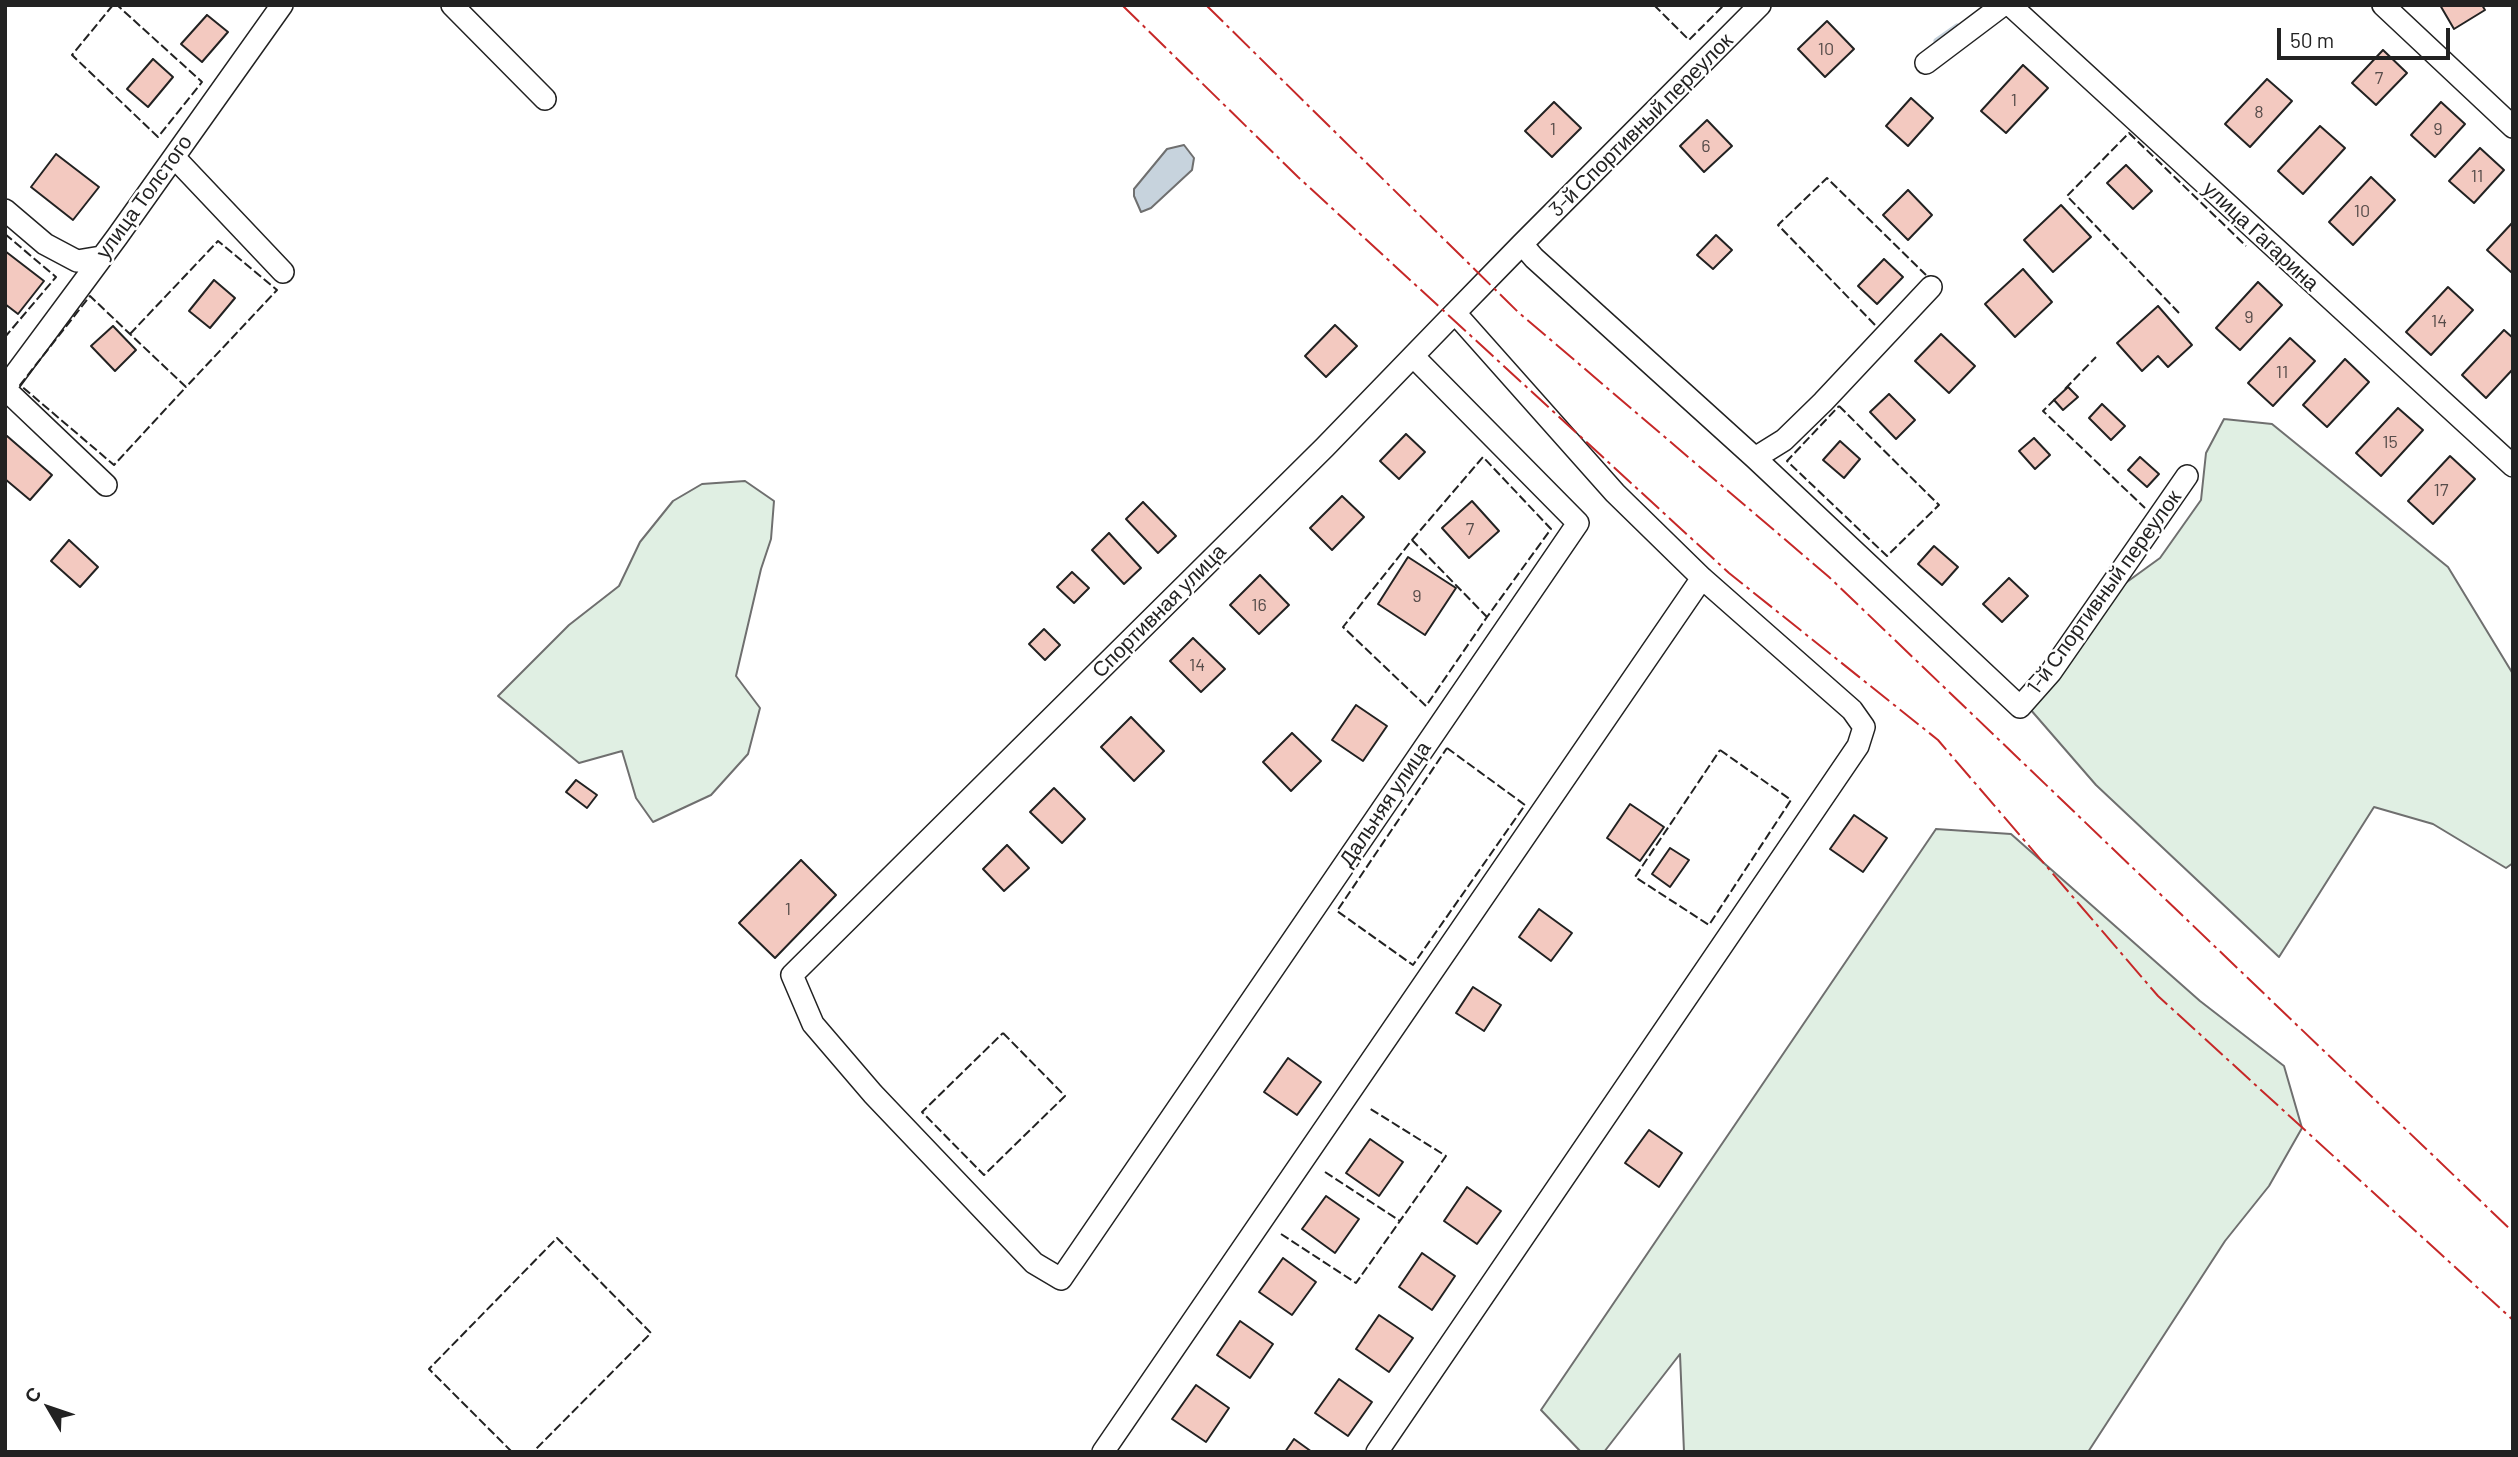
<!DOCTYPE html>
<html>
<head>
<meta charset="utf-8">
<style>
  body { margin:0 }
  #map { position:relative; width:2518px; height:1457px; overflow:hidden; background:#fff; font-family:Barlow,sans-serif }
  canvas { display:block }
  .frame { position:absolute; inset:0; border:7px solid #222; pointer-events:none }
  .north { position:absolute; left:14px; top:1373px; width:70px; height:70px; -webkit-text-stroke:5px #fff; paint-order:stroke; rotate:309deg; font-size:19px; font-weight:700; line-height:28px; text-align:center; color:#222 }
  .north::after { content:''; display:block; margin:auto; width:24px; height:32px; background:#222; clip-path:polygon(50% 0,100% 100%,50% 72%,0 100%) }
  .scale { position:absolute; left:2277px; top:28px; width:173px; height:32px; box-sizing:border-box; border:4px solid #222; border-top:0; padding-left:9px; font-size:21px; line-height:24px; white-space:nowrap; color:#222; -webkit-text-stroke:5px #fff; paint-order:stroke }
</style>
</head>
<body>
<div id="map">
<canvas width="2518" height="1457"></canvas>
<div class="frame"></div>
<div class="north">С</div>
<div class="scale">50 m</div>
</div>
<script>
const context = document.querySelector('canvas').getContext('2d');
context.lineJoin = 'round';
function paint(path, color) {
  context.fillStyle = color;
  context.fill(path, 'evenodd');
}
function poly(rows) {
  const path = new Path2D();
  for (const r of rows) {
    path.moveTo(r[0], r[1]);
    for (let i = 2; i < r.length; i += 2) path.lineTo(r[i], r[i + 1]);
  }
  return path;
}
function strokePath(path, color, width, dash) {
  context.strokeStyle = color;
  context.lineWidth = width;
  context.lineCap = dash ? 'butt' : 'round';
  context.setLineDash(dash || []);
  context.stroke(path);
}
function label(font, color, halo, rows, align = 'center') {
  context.font = font + ' Barlow,sans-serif';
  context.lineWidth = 5;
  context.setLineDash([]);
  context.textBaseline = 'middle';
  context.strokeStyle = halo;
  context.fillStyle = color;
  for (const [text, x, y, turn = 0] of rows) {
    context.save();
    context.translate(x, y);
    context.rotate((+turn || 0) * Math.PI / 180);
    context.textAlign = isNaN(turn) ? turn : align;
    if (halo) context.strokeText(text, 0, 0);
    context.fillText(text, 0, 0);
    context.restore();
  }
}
const green = poly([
  [2224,419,2272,424,2448,567,2513,674,2513,863,2506,868,2433,824,2374,807,2279,957,2096,785,2030,709,2120,587,2160,558,2201,500,2206,453,2224,419],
  [745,481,774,501,771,539,761,569,736,676,760,708,748,754,711,795,653,822,636,798,622,751,579,763,498,696,569,625,619,586,640,542,673,501,702,484,745,481],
  [1936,829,2011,834,2200,1001,2284,1066,2302,1128,2269,1186,2225,1241,2088,1452,1684,1452,1680,1354,1604,1452,1581,1452,1541,1410,1936,829]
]);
const water = poly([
  [1184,145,1194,158,1192,170,1151,208,1141,212,1134,196,1134,189,1167,149,1184,145]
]);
const stream = poly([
  [1937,41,1957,27]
]);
const building = poly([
  [2440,5,2482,5,2485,10,2454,29,2440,5],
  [207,15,228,32,202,62,181,44,207,15],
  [1827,21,1854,49,1825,77,1798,49,1827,21],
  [2383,50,2407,73,2376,105,2352,83,2383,50],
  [153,59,173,77,148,107,127,89,153,59],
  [2023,65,2048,88,2006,133,1981,111,2023,65],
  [2267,79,2292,101,2250,147,2225,124,2267,79],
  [1911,98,1933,118,1908,146,1886,126,1911,98],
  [1554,102,1581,128,1552,157,1525,131,1554,102],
  [2441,102,2465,124,2435,157,2411,135,2441,102],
  [1707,120,1732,146,1704,172,1680,146,1707,120],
  [2320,126,2345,148,2303,194,2278,171,2320,126],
  [2480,148,2504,170,2474,203,2449,181,2480,148],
  [56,154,99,187,73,220,31,187,56,154],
  [2126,165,2152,191,2133,209,2107,183,2126,165],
  [2371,177,2395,200,2353,245,2329,222,2371,177],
  [1908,190,1932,215,1908,240,1883,215,1908,190],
  [2061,205,2091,237,2053,272,2024,240,2061,205],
  [2513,222,2513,271,2511,272,2487,250,2513,222],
  [1716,235,1732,250,1713,269,1697,255,1716,235],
  [5,251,44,281,18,314,5,304,5,251],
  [1884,259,1903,277,1877,304,1858,286,1884,259],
  [2023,269,2052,302,2015,337,1985,304,2023,269],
  [214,280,235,298,210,328,189,311,214,280],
  [2258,282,2282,305,2240,350,2216,328,2258,282],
  [2448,287,2473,310,2431,355,2406,332,2448,287],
  [2158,306,2192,345,2168,367,2158,356,2142,371,2117,343,2158,306],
  [1335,325,1357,346,1326,377,1305,356,1335,325],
  [113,326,136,350,115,371,91,346,113,326],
  [2504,330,2513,338,2513,369,2486,398,2462,375,2504,330],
  [1941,334,1975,366,1949,393,1915,361,1941,334],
  [2290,338,2315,361,2273,406,2248,383,2290,338],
  [2345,359,2369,382,2327,427,2303,405,2345,359],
  [2068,387,2078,397,2063,410,2054,400,2068,387],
  [1889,394,1915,420,1896,439,1870,412,1889,394],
  [2102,404,2125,426,2111,440,2089,418,2102,404],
  [2398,408,2423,430,2381,476,2356,453,2398,408],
  [1406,434,1425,452,1399,479,1380,461,1406,434],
  [7,436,52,475,30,500,5,479,5,439,7,436],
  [2034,438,2050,455,2035,469,2019,451,2034,438],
  [1840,441,1860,459,1844,478,1823,460,1840,441],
  [2450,456,2475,479,2433,524,2408,501,2450,456],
  [2140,457,2159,474,2147,487,2128,470,2140,457],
  [1342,496,1364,517,1332,550,1310,528,1342,496],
  [1472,501,1499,531,1469,558,1442,528,1472,501],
  [1143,502,1176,536,1158,553,1126,519,1143,502],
  [1109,533,1141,568,1124,584,1092,550,1109,533],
  [69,540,98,567,80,587,51,561,69,540],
  [1934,546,1958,567,1942,585,1918,564,1934,546],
  [1408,557,1456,588,1425,635,1378,604,1408,557],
  [1072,572,1089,588,1074,603,1057,587,1072,572],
  [1260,575,1289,605,1259,634,1230,605,1260,575],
  [2009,578,2028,596,2002,622,1983,604,2009,578],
  [1044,629,1060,645,1045,660,1029,644,1044,629],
  [1193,638,1225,669,1201,692,1170,661,1193,638],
  [1356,705,1387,726,1363,761,1332,740,1356,705],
  [1131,717,1164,751,1134,781,1101,747,1131,717],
  [1292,733,1321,761,1291,791,1263,762,1292,733],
  [576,780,597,795,587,808,566,792,576,780],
  [1054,788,1085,819,1062,843,1030,812,1054,788],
  [1630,804,1664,827,1640,861,1607,838,1630,804],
  [1854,815,1887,838,1863,872,1830,849,1854,815],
  [1007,845,1029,868,1004,891,983,869,1007,845],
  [1670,848,1689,860,1670,887,1652,874,1670,848],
  [801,860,836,895,775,958,739,923,801,860],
  [1539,909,1572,933,1551,961,1519,937,1539,909],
  [1473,987,1501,1005,1484,1031,1456,1013,1473,987],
  [1288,1058,1321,1082,1297,1115,1264,1092,1288,1058],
  [1649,1130,1682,1153,1659,1187,1625,1163,1649,1130],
  [1370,1139,1403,1162,1379,1196,1346,1173,1370,1139],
  [1467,1187,1501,1211,1477,1244,1444,1221,1467,1187],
  [1326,1196,1359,1219,1335,1253,1302,1229,1326,1196],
  [1422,1253,1455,1276,1432,1310,1399,1287,1422,1253],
  [1283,1258,1316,1282,1292,1315,1259,1292,1283,1258],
  [1379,1315,1413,1338,1389,1372,1356,1349,1379,1315],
  [1240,1321,1273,1344,1250,1378,1217,1355,1240,1321],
  [1339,1379,1372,1402,1348,1436,1315,1413,1339,1379],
  [1196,1385,1229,1408,1206,1442,1172,1419,1196,1385],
  [1294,1439,1312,1452,1285,1452,1294,1439]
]);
const street = poly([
  [452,5,545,99],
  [2010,5,2513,466],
  [2383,5,2513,127],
  [1926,63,2003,5],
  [174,157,283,272],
  [5,210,45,244,77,261,101,257],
  [1522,244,1534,258,1755,458,2020,707,2051,672,2187,476],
  [1413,356,1578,523,1061,1279,1034,1263,873,1094,813,1024,792,975,1325,447,1413,356,1444,324,1522,244,1760,5],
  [5,388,117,237,282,5],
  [5,389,106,485],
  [1755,458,1784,440,1823,402,1931,287],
  [1103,1452,1702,578],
  [1377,1452,1858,746,1864,727,1852,710,1702,578,1615,493,1455,313]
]);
const fence = poly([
  [113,5,72,55,158,137,202,82,117,5],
  [1654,5,1689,40,1724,5],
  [5,234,56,277,5,337],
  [2179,313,2067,196,2129,133,2246,246],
  [1875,325,1778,225,1827,178,1926,275],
  [130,334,218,241,277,290,186,387,130,334,90,296,20,385,114,465,186,387],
  [2065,389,2096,357],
  [2055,399,2043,411,2145,508],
  [1839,406,1939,505,1887,556,1787,461,1839,406],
  [1412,540,1483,457,1551,529,1487,617,1426,706,1343,627,1412,540,1487,617],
  [1447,748,1525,805,1413,965,1337,911,1447,748],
  [1720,750,1791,800,1709,925,1635,877,1720,750],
  [1003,1033,1065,1096,984,1175,922,1112,1003,1033],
  [1325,1172,1400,1221],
  [1281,1234,1356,1283,1446,1156,1369,1108],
  [512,1452,429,1369,557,1238,651,1333,533,1452]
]);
const power = poly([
  [1122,5,1298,177,1729,573,1938,740,2158,996,2513,1320],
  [1206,5,1518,312,1829,577,2513,1232]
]);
const numberNames = [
  ["10",1826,49],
  ["7",2379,78],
  ["1",2014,100],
  ["8",2259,112],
  ["1",1553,129],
  ["9",2438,129],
  ["6",1706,146],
  ["11",2477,176],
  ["10",2362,211],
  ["9",2249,317],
  ["14",2439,321],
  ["11",2282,372],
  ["15",2390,442],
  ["17",2441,490],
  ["7",1470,529],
  ["9",1417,596],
  ["16",1259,605],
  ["14",1197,665],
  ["1",788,909]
];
const streetNames = [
  ["3-й Спортивный переулок",1641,125,-45],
  ["улица Толстого",144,197,-54],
  ["улица Гагарина",2261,236,43],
  ["1-й Спортивный переулок",2104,592,-54],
  ["Спортивная улица",1159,611,-45],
  ["Дальняя улица",1385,804,-56]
];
paint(green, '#e0efe3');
strokePath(green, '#6f6f6f', 2);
paint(water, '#c7d3dd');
strokePath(water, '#6f6f6f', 2);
strokePath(stream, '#c7d3dd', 7);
paint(building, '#f3c9c0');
strokePath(building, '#222', 2);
strokePath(street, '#222', 24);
strokePath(street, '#fff', 21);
strokePath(fence, '#222', 2, [9, 3.5]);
strokePath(power, '#c62828', 2, [24, 5, 3.5, 5]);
label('18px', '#564c4a', null, numberNames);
label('21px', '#222', '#fff', streetNames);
</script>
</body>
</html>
